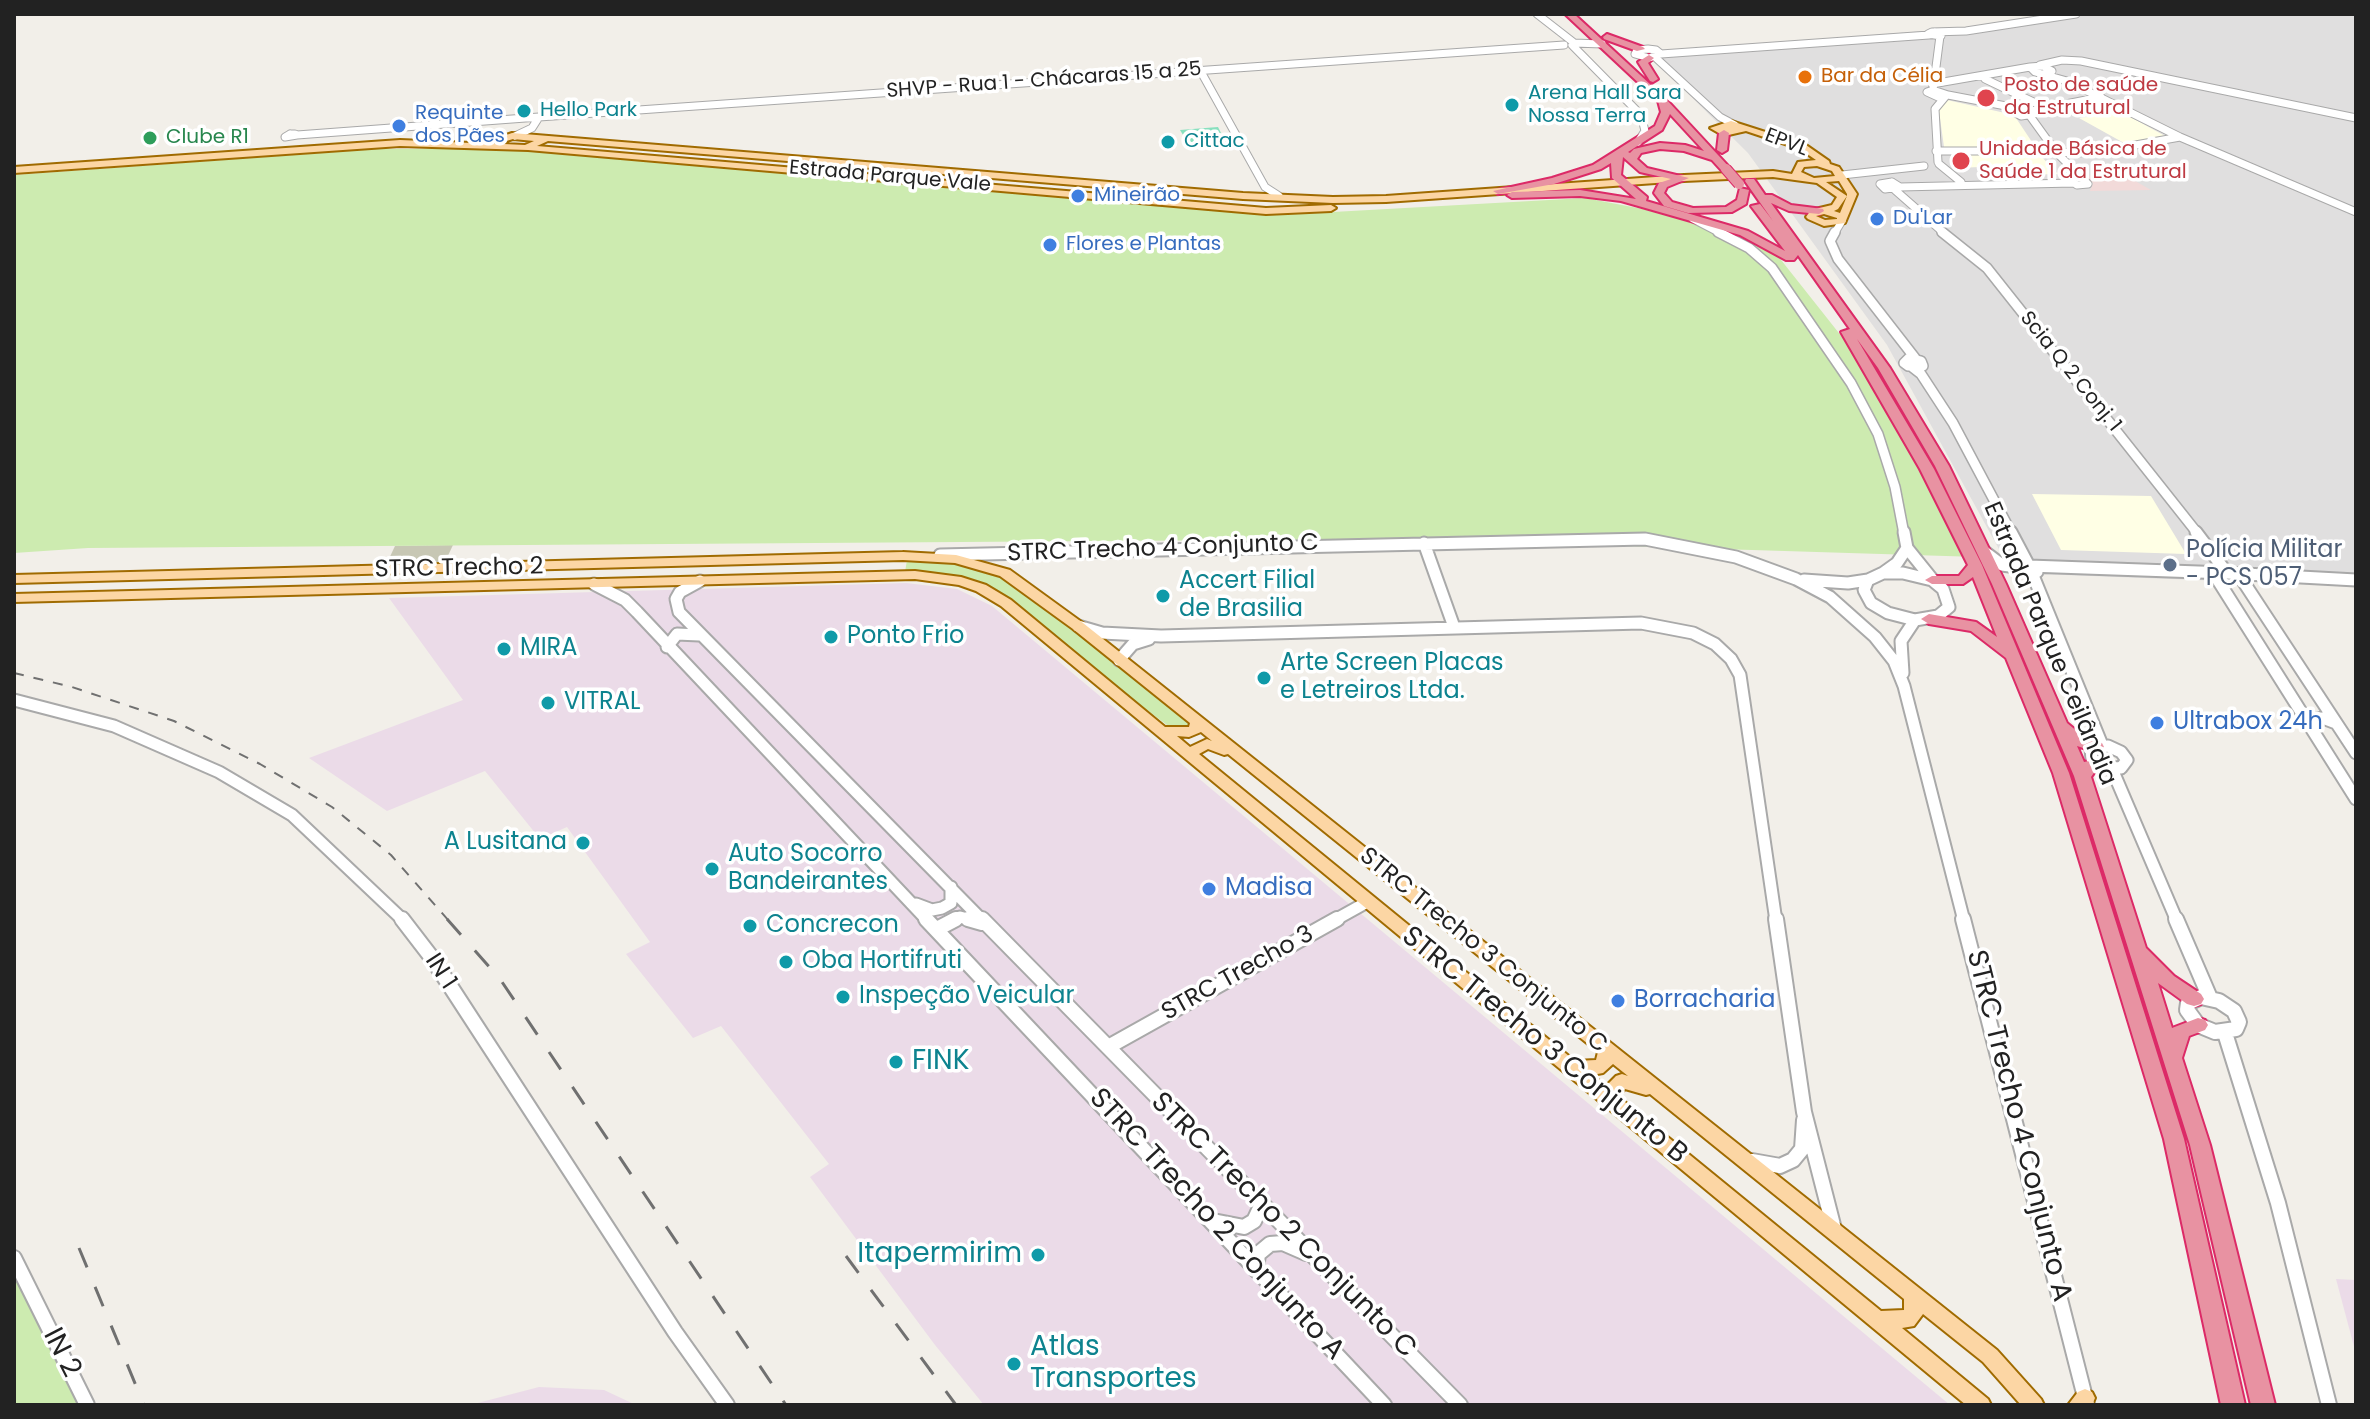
<!DOCTYPE html>
<html>
<head>
<meta charset="utf-8">
<style>
  body { margin:0 }
  #map { position:relative; width:2370px; height:1419px; overflow:hidden; background:#f2efe9; font-family:Poppins,sans-serif }
  canvas { display:block }
  .frame { position:absolute; inset:0; border:16px solid #222; pointer-events:none }
</style>
</head>
<body>
<div id="map">
<canvas width="2370" height="1419"></canvas>
<div class="frame"></div>
</div>
<script>
const context = document.querySelector('canvas').getContext('2d');
context.lineJoin = 'round';
function paint(path, color) {
  context.fillStyle = color;
  context.fill(path, 'evenodd');
}
function poly(rows) {
  const path = new Path2D();
  for (const r of rows) {
    path.moveTo(r[0], r[1]);
    for (let i = 2; i < r.length; i += 2) path.lineTo(r[i], r[i + 1]);
  }
  return path;
}
function strokePath(path, color, width, dash) {
  context.strokeStyle = color;
  context.lineWidth = width;
  context.lineCap = dash ? 'butt' : 'round';
  context.setLineDash(dash || []);
  context.stroke(path);
}
function label(font, color, halo, rows, align = 'center') {
  context.font = font + ' Poppins,sans-serif';
  context.lineWidth = 7;
  context.setLineDash([]);
  context.textBaseline = 'middle';
  context.strokeStyle = halo;
  context.fillStyle = color;
  for (const [text, x, y, turn = 0] of rows) {
    context.save();
    context.translate(x, y);
    context.rotate((+turn || 0) * Math.PI / 180);
    context.textAlign = isNaN(turn) ? turn : align;
    if (halo) context.strokeText(text, 0, 0);
    context.fillText(text, 0, 0);
    context.restore();
  }
}
const residential = poly([
  [2064,14,2356,14,2356,586,2012,573,1887,345,1748,153,1647,53,1999,25]
]);
const commercial = poly([
  [2123,174,2151,190,2090,191,2093,183,2083,176]
]);
const industrial = poly([
  [906,583,957,589,992,606,1950,1405,984,1405,935,1345,810,1177,829,1164,721,1026,693,1038,626,954,650,942,567,827,540,839,485,771,387,811,309,758,463,700,389,598],
  [2336,1279,2356,1280,2356,1354],
  [539,1387,604,1390,636,1405,470,1405]
]);
const education = poly([
  [1947,100,2014,115,2036,148,1944,147,1939,111],
  [2121,112,2167,137,2124,143,2079,118],
  [1966,153,2039,154,2058,174,1988,176,1980,167,1956,168],
  [2032,494,2151,496,2186,554,2061,550]
]);
const construction = poly([
  [453,545,445,562,387,563,395,546]
]);
const grass = poly([
  [376,149,504,149,1315,213,1585,198,1685,217,1770,246,1880,385,1978,557,1397,539,88,548,14,553,14,175],
  [907,560,954,562,995,573,1028,591,1191,723,1190,727,1175,731,1119,689,1012,600,983,584,946,574,905,572],
  [14,1258,87,1405,14,1405]
]);
const pitch = poly([
  [1218,127,1227,145,1191,148,1180,130]
]);
const minorFar3 = poly([
  [1537,14,1573,42],
  [1935,32,1941,36,1928,34,1932,32,1966,31,2076,14],
  [1574,43,1602,44],
  [1572,45,1641,115,1645,131,1638,142],
  [1648,49,1656,50,1661,54,1649,58,1635,54,1637,50,1648,49],
  [1661,54,1929,35],
  [1656,58,1720,117,1735,125],
  [2040,65,2062,60,2081,61,2356,118],
  [1200,70,1265,187,1279,196],
  [2043,74,2052,71,2043,66,2030,67,2035,72,2067,81,2180,137,2356,212],
  [1985,79,2046,108],
  [1932,84,2030,67],
  [1933,90,1948,95,1938,97,1927,92,1933,90],
  [1933,90,1940,36],
  [1948,95,2027,110,2034,114,2021,116,2012,111,2014,109],
  [2031,111,2101,97],
  [2030,116,2056,152,2088,184,2077,185,2068,179,2078,176],
  [290,134,295,134,297,135,285,137,290,134],
  [297,135,539,117],
  [515,136,532,128,539,117,1564,45],
  [1936,151,2048,151],
  [2056,152,2091,153,2180,137],
  [1938,162,1935,109,1945,97],
  [1939,164,1961,182],
  [1842,175,1924,166],
  [1892,182,1900,187,1885,189,1880,184,1892,182],
  [1900,187,2073,183],
  [1895,190,1945,234],
  [1693,219,1722,234],
  [1834,234,1842,221]
]);
const minorFar2 = poly([
  [1718,232,1749,248,1772,268,1851,383,1878,434,1895,487,1904,534],
  [1835,232,1830,241,1838,259,1915,358],
  [1942,232,1987,268,2198,534],
  [1909,358,1921,361,1923,366,1908,366,1904,363,1909,358],
  [1912,367,1921,374,1953,423,2012,534]
]);
const minorFar1 = poly([
  [2011,532,2029,566],
  [2196,532,2227,573],
  [1424,543,1454,627],
  [1907,548,1932,579],
  [1985,552,2002,565,2024,568],
  [940,555,1645,539,1736,557,1796,579,1830,597,1875,637,1894,661,1904,686,1964,921],
  [2036,568,2037,572,2032,573,2024,568,2029,566,2227,573,2356,580],
  [1883,573,1897,563,1907,548,1904,532],
  [1883,573,1903,573,1932,580,1943,589,1949,607,1938,616,1915,620,1888,613,1871,603,1864,590,1868,580,1883,573],
  [2032,573,2102,745],
  [2214,574,2356,799],
  [2239,575,2356,753],
  [1804,580,1848,583,1868,580],
  [700,581,680,592,676,599,679,612,983,921],
  [594,584,625,600,637,612,928,921],
  [1078,626,1102,633,1161,636,1641,623,1693,633,1715,644,1731,659,1740,675,1776,921],
  [667,647,677,634,699,635],
  [1119,660,1133,644,1149,639],
  [1903,673,1901,641,1915,620],
  [14,700,114,726,219,772,292,815,404,921],
  [2306,721,2323,718,2336,723],
  [2108,746,2121,752,2127,760,2121,768,2104,767,2092,759,2091,748,2108,746],
  [2112,769,2177,921],
  [916,904,932,910,942,908,951,903,951,887],
  [952,921,960,917,975,921],
  [1333,921,1369,901]
]);
const minor = poly([
  [402,919,432,958,675,1332,727,1405],
  [926,919,1384,1405],
  [968,919,982,923],
  [982,919,1460,1405],
  [1776,919,1804,1112,1834,1229],
  [1963,919,2087,1405],
  [2176,919,2210,998],
  [937,929,956,919],
  [2201,997,2219,1001,2234,1011,2239,1022,2236,1029,2215,1032,2198,1025,2187,1010,2188,1003,2201,997],
  [2225,1033,2278,1203,2329,1405],
  [1108,1047,1337,919],
  [1752,1161,1780,1166,1793,1160,1802,1149,1804,1120],
  [1213,1221,1244,1227,1254,1221,1262,1204],
  [14,1258,87,1405],
  [1256,1270,1258,1254,1270,1244,1283,1243,1306,1253]
]);
const major = poly([
  [1731,121,1806,145,1829,161,1830,164,1839,167,1857,194,1845,223,1824,226,1808,219,1806,217,1811,210,1832,205,1837,197,1817,183,1773,177,1684,181,1386,202,1333,203,1243,199,548,141,537,146,1266,208,1331,205,1336,208,1331,211,1266,214,528,150,400,146,14,173,14,167,400,140,495,144,495,139,512,133,1243,193,1333,197,1386,196,1684,175,1773,171,1792,174,1798,162,1816,160,1800,149,1746,131,1724,136,1710,128,1731,121],
  [513,139,534,141,525,145,504,144,503,142,513,139],
  [1817,166,1832,171,1835,176,1814,178,1801,172,1804,167,1817,166],
  [1839,181,1847,194,1847,196,1826,182,1839,181],
  [1847,196,1840,213,1834,211,1838,209,1847,196],
  [1824,214,1837,218,1837,219,1825,220,1816,216,1824,214],
  [903,552,956,555,1010,570,1083,623,1997,1350,2041,1399,2044,1405,2021,1405,1983,1362,1923,1314,1914,1326,1902,1328,1988,1399,1991,1405,1966,1405,1001,606,976,591,959,585,915,579,14,602,14,594,915,571,961,577,986,585,1011,600,1165,727,1189,727,1190,723,1073,629,1000,576,955,563,903,560,14,583,14,575,903,552],
  [1201,732,1212,741,1207,739,1190,747,1177,736,1189,737,1201,732],
  [1208,749,1224,755,1228,754,1598,1052,1596,1060,1575,1061,1199,754,1208,749],
  [1613,1064,1628,1076,1622,1074,1616,1076,1606,1086,1592,1075,1603,1073,1613,1064],
  [1625,1089,1646,1095,1650,1094,1904,1299,1904,1310,1881,1311,1620,1098,1620,1094,1625,1089],
  [2085,1389,2092,1392,2095,1398,2092,1405,2068,1405,2078,1392,2085,1389]
]);
const highway = poly([
  [1565,14,1574,14,1665,98,1731,169,1722,171,1712,160,1684,151,1660,149,1641,153,1637,159,1647,168,1689,178,1667,187,1664,193,1672,202,1693,208,1726,207,1737,200,1740,188,1749,190,1746,204,1732,212,1688,213,1664,206,1654,193,1659,183,1671,179,1640,172,1623,157,1621,175,1647,197,1646,201,1748,231,1785,251,1751,206,1760,204,1773,221,1745,181,1746,179,1754,179,1765,195,1772,195,1791,205,1823,209,1824,211,1819,214,1789,211,1771,203,1890,368,1949,466,2006,584,2067,723,2084,737,2102,743,2104,747,2096,752,2077,746,2084,762,2099,759,2107,764,2105,768,2096,770,2091,777,2146,948,2174,976,2201,994,2204,999,2201,1004,2194,1006,2187,1004,2158,983,2172,1028,2198,1018,2205,1020,2208,1025,2205,1030,2189,1036,2182,1058,2210,1145,2275,1405,2251,1405,2190,1145,2074,776,1992,584,1935,466,1878,368,1857,339,1934,469,1982,565,2069,773,2184,1139,2245,1405,2221,1405,2164,1139,2053,773,2006,658,1971,631,1929,624,1921,619,1929,614,1976,622,1997,637,1973,577,1963,584,1932,584,1925,580,1932,576,1959,576,1968,565,1920,469,1841,332,1850,329,1798,255,1794,260,1786,260,1740,235,1621,201,1580,196,1512,198,1507,195,1512,192,1580,190,1636,199,1612,178,1611,163,1601,169,1554,184,1498,194,1493,191,1552,178,1593,165,1655,126,1661,112,1658,101,1565,14],
  [1670,114,1704,151,1685,145,1660,143,1634,149,1630,153,1628,152,1662,130,1670,114],
  [1607,34,1643,47,1645,49,1637,51,1604,39,1603,37,1607,34],
  [1649,55,1654,58,1648,63,1658,79,1653,82,1650,81,1638,62,1649,55],
  [1724,130,1729,133,1727,150,1722,153,1717,150,1719,133,1724,130]
]);
const railFar1 = poly([
  [14,673,72,687,174,721,260,764,332,807,391,855,449,921]
]);
const rail = poly([
  [447,919,500,979,786,1405],
  [79,1248,144,1405],
  [846,1256,956,1405]
]);
const highwayBridge = poly([
  [1726,169,1739,184]
]);
const markers = [
  [1805,77,8,"#e8710a"],
  [1986,98,10,"#e0444e"],
  [1512,105,8,"#0f9aa8"],
  [524,111,8,"#0f9aa8"],
  [399,126,8,"#3f7fe0"],
  [150,138,8,"#2e9e5b"],
  [1168,142,8,"#0f9aa8"],
  [1961,161,10,"#e0444e"],
  [1078,196,8,"#3f7fe0"],
  [1877,219,8,"#3f7fe0"],
  [1050,245,8,"#3f7fe0"],
  [2170,565,8,"#5c6f8a"],
  [1163,596,8,"#0f9aa8"],
  [831,637,8,"#0f9aa8"],
  [504,649,8,"#0f9aa8"],
  [1264,678,8,"#0f9aa8"],
  [548,703,8,"#0f9aa8"],
  [2157,723,8,"#3f7fe0"],
  [583,843,8,"#0f9aa8"],
  [712,869,8,"#0f9aa8"],
  [1209,889,8,"#3f7fe0"],
  [750,926,8,"#0f9aa8"],
  [786,962,8,"#0f9aa8"],
  [843,997,8,"#0f9aa8"],
  [1618,1001,8,"#3f7fe0"],
  [896,1062,8,"#0f9aa8"],
  [1038,1255,8,"#0f9aa8"],
  [1014,1364,8,"#0f9aa8"]
];
const farFoodnames = [
  ["Bar da Célia",1821,77]
];
const farStreetnames = [
  ["SHVP - Rua 1 - Chácaras 15 a 25",1044,81,-4],
  ["EPVL",1786,143,21],
  ["Estrada Parque Vale",890,177,5],
  ["Scia Q 2 Conj. 1",2070,372,51]
];
const farHealthnames = [
  ["Posto de saúde",2004,86],
  ["da Estrutural",2004,109],
  ["Unidade Básica de",1979,150],
  ["Saúde 1 da Estrutural",1979,173]
];
const farCulturenames = [
  ["Arena Hall Sara",1528,94],
  ["Nossa Terra",1528,117],
  ["Hello Park",540,111],
  ["Cittac",1184,142]
];
const farShopnames = [
  ["Requinte",415,114],
  ["dos Pães",415,137],
  ["Mineirão",1094,196],
  ["Du'Lar",1893,219],
  ["Flores e Plantas",1066,245]
];
const farLeisurenames = [
  ["Clube R1",166,138]
];
const streetNames = [
  ["STRC Trecho 4 Conjunto C",1163,549,-2],
  ["STRC Trecho 2",459,569,-1],
  ["Estrada Parque Ceilândia",2049,644,67],
  ["STRC Trecho 3 Conjunto C",1483,951,39],
  ["IN 1",440,972,57],
  ["STRC Trecho 3",1238,974,-29]
];
const serviceNames = [
  ["Polícia Militar",2186,551],
  ["- PCS 057",2186,579]
];
const cultureNames = [
  ["Accert Filial",1179,582],
  ["de Brasilia",1179,610],
  ["Ponto Frio",847,637],
  ["MIRA",520,649],
  ["Arte Screen Placas",1280,664],
  ["e Letreiros Ltda.",1280,692],
  ["VITRAL",564,703],
  ["A Lusitana",567,843,"right"],
  ["Auto Socorro",728,855],
  ["Bandeirantes",728,883],
  ["Concrecon",766,926],
  ["Oba Hortifruti",802,962],
  ["Inspeção Veicular",859,997]
];
const shopNames = [
  ["Ultrabox 24h",2173,723],
  ["Madisa",1225,889],
  ["Borracharia",1634,1001]
];
const nearStreetnames = [
  ["STRC Trecho 3 Conjunto B",1544,1046,39],
  ["STRC Trecho 4 Conjunto A",2018,1126,76],
  ["STRC Trecho 2 Conjunto A",1216,1225,47],
  ["STRC Trecho 2 Conjunto C",1283,1226,45],
  ["IN 2",61,1353,63]
];
const nearCulturenames = [
  ["FINK",912,1062],
  ["Itapermirim",1022,1255,"right"],
  ["Atlas",1030,1348],
  ["Transportes",1030,1380]
];
paint(residential, '#e0dfdf');
paint(commercial, '#f2dad9');
paint(industrial, '#ebdbe8');
paint(education, '#ffffe5');
paint(construction, '#c7c7b4');
paint(grass, '#cdebb0');
paint(pitch, '#88e0be');
strokePath(minorFar3, '#a9a9a9', 9);
strokePath(minorFar2, '#a9a9a9', 12);
strokePath(minorFar1, '#a9a9a9', 15);
strokePath(minor, '#a9a9a9', 18);
strokePath(major, '#a06b00', 4);
strokePath(highway, '#dc2a67', 4);
strokePath(minorFar3, '#fff', 7);
strokePath(minorFar2, '#fff', 9);
strokePath(minorFar1, '#fff', 11);
strokePath(minor, '#fff', 14);
paint(major, '#fcd6a4');
paint(highway, '#e892a2');
strokePath(railFar1, '#707070', 2, [10, 10]);
strokePath(rail, '#707070', 3, [21, 21]);
strokePath(highwayBridge, '#dc2a67', 12, []);
strokePath(highwayBridge, '#e892a2', 10);
for (const [x, y, r, color] of markers) {
  const dot = new Path2D();
  dot.arc(x, y, r, 0, 2 * Math.PI);
  context.fillStyle = color;
  context.fill(dot);
  strokePath(dot, '#fff', 3);
}
label('20px', '#c56008', '#fff', farFoodnames, 'left');
label('20px', '#222', '#fff', farStreetnames);
label('20px', '#be3a42', '#fff', farHealthnames, 'left');
label('20px', '#0d838f', '#fff', farCulturenames, 'left');
label('20px', '#366cbe', '#fff', farShopnames, 'left');
label('20px', '#27864d', '#fff', farLeisurenames, 'left');
label('24px', '#222', '#fff', streetNames);
label('24px', '#4e5e75', '#fff', serviceNames, 'left');
label('24px', '#0d838f', '#fff', cultureNames, 'left');
label('24px', '#366cbe', '#fff', shopNames, 'left');
label('28px', '#222', '#fff', nearStreetnames);
label('28px', '#0d838f', '#fff', nearCulturenames, 'left');
</script>
</body>
</html>
